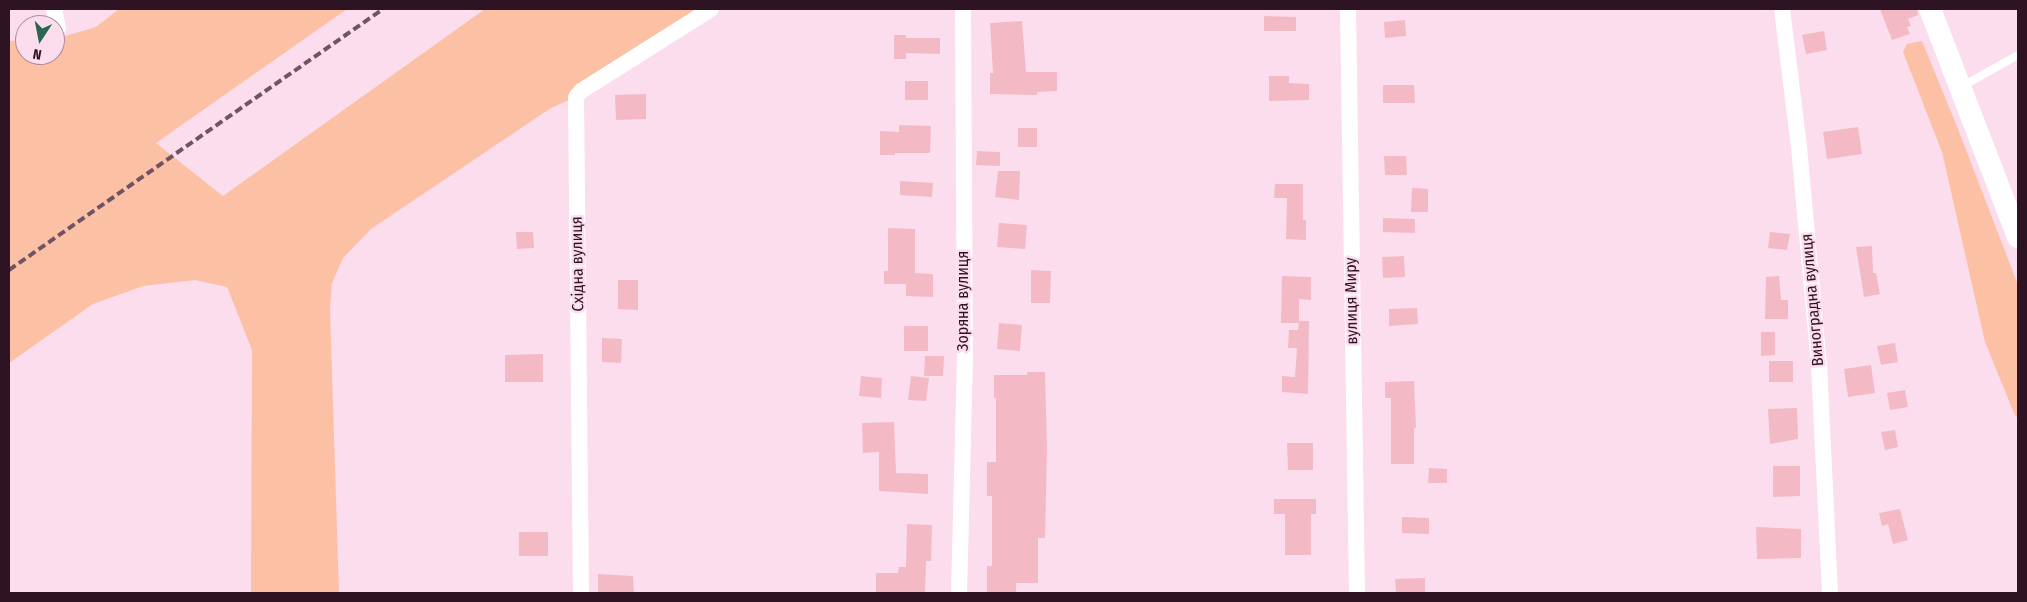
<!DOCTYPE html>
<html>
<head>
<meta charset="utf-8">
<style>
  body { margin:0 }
  #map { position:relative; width:2027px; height:602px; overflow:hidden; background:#fcdded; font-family:"Fira Sans Condensed",sans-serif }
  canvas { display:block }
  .frame { position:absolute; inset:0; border:10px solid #2e1323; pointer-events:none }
  .north { position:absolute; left:15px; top:15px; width:50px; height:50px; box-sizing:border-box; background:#fcdded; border:1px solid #aa8c9c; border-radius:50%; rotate:191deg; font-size:14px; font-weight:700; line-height:20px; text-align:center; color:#2e1323 }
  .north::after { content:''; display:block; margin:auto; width:18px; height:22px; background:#2b654f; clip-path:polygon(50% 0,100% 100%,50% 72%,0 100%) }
</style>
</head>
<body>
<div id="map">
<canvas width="2027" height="602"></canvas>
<div class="frame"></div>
<div class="north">N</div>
</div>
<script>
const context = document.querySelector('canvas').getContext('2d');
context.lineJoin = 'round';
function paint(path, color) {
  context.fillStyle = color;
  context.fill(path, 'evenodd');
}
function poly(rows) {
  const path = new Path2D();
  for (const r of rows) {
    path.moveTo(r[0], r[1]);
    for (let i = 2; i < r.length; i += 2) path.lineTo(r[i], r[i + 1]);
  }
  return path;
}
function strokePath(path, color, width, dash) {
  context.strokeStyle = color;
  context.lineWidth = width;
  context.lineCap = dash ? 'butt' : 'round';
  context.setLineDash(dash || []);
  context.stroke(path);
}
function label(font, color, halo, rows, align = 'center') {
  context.font = font + ' "Fira Sans Condensed",sans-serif';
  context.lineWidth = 5;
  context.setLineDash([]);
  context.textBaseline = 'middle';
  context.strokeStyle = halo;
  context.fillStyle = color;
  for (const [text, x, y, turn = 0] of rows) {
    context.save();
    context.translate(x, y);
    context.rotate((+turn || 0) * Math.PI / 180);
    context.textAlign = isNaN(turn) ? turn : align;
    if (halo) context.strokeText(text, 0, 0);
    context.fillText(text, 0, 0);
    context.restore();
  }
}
const green = poly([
  [119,9,347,9,156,143,223,196,485,9,713,9,576,97,551,108,371,229,343,258,332,283,330,309,339,593,251,593,252,350,227,287,195,280,143,286,93,304,9,363,9,41,25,40,25,55,55,55,55,39,96,27],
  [1922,41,1958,129,2018,285,2018,419,2014,413,1985,342,1942,152,1903,52,1907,44]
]);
const building = poly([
  [1880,9,1917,9,1918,15,1908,19,1911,26,1907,27,1910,34,1892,40],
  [1264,16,1296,17,1296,31,1264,31],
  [1405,20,1406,36,1385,38,1384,22],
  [1022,21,1026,72,1057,72,1057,91,1037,92,1037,95,990,94,990,73,993,73,990,23],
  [1824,31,1827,50,1806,54,1802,35],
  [894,35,906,35,906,38,940,38,940,54,906,53,906,59,894,59],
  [1269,76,1289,76,1289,83,1309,84,1309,100,1269,101],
  [905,81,928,81,928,100,905,100],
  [1383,85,1414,85,1415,103,1383,103],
  [646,94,646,119,616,120,615,95],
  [899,125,931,126,930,153,895,153,895,155,880,155,880,131,899,132],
  [1858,127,1862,154,1827,159,1823,132],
  [1018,128,1037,128,1037,147,1018,147],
  [977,151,1000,152,1000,166,976,165],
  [1384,156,1406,156,1407,175,1385,175],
  [998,171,1020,171,1019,200,995,197],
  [900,181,933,183,932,197,900,195],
  [1275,184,1303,184,1303,220,1306,220,1306,240,1286,239,1287,198,1274,198],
  [1412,188,1428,189,1428,212,1411,212],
  [1383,218,1415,219,1415,233,1383,232],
  [999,223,1027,225,1025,249,997,247],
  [888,228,915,229,915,273,933,274,933,297,906,296,906,284,884,284,884,271,888,271],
  [516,232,533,232,534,248,517,249],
  [1770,232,1790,234,1787,250,1768,248],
  [1872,246,1873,273,1876,273,1880,294,1864,297,1856,247],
  [1404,256,1405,277,1383,278,1382,257],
  [1031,270,1051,271,1050,303,1031,303],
  [1282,276,1311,277,1311,300,1299,299,1299,323,1281,323],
  [1779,276,1781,300,1788,300,1788,319,1765,319,1766,277],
  [618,280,638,280,638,310,618,309],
  [1417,308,1418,324,1389,326,1389,309],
  [1299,321,1309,321,1308,394,1282,392,1282,376,1295,377,1297,348,1288,348,1289,330,1298,330],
  [999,323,1022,325,1020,351,997,349],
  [904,326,928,326,928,351,904,351],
  [1761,332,1775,332,1775,355,1761,356],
  [602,338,622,339,621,363,602,362],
  [1895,343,1898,362,1881,365,1877,346],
  [543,354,543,382,505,382,505,355],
  [925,356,944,356,943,376,924,376],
  [1769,361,1793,361,1793,382,1769,382],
  [1871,365,1875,393,1848,397,1844,369],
  [1027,372,1045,372,1047,448,1045,538,1038,538,1038,583,1016,583,1016,593,987,593,987,566,992,566,992,496,987,496,987,462,996,462,996,398,994,398,994,375,1027,375],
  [861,376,882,378,881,398,859,396],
  [911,376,929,378,926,401,908,400],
  [1414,381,1416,428,1414,428,1414,464,1391,464,1391,398,1385,398,1385,382],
  [1905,390,1908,407,1890,410,1887,393],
  [1797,408,1798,439,1770,444,1768,409],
  [894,422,896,473,928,474,928,494,879,491,879,452,863,453,862,423],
  [1895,430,1898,447,1885,450,1881,432],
  [1287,443,1313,443,1313,470,1288,470],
  [1773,466,1800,466,1800,496,1773,497],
  [1429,468,1447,469,1447,483,1428,483],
  [1274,499,1316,499,1316,514,1311,514,1311,555,1285,555,1285,514,1274,514],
  [1900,509,1908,540,1893,544,1888,524,1882,526,1879,513],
  [1402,517,1429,518,1429,534,1402,533],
  [907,524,932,525,931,561,926,561,925,593,876,592,876,573,898,573,899,567,906,567],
  [1756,527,1801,529,1801,558,1757,559],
  [519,532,548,532,548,556,519,556],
  [598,574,633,576,634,593,598,593],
  [1425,578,1425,593,1396,593,1395,579]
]);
const service = poly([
  [1961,87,2018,55]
]);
const minor = poly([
  [54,9,58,28],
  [1348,9,1357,593],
  [1782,9,1799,147,1819,365,1830,593],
  [581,593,576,97,581,91,711,9],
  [959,593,965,358,963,9]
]);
const secondary = poly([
  [1930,9,2018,237]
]);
const rail = poly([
  [9,270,383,9]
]);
const streetNames = [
  ["Східна вулиця",578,264,-91],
  ["Виноградна вулиця",1813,300,-95],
  ["Зоряна вулиця",964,301,-90],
  ["вулиця Миру",1352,301,-91]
];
paint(green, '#fcc0a5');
paint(building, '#f3bac5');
strokePath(service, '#fff', 8);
strokePath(minor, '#fff', 16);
strokePath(secondary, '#fff', 22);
strokePath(rail, '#705464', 4, [8, 4]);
label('16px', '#2e1323', '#fcdded', streetNames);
</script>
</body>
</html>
